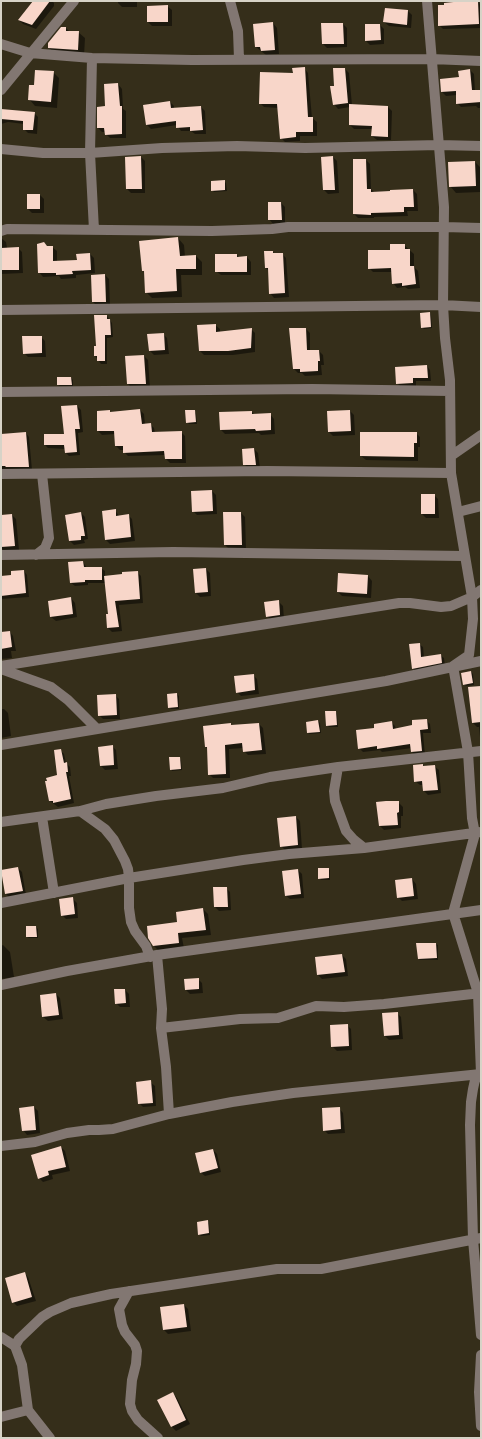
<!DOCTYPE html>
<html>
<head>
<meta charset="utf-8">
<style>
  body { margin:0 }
  #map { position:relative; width:482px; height:1439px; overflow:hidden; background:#352e1a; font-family:"Nunito Sans",sans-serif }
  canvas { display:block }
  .frame { position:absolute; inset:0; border:2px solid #d7d3c7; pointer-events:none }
</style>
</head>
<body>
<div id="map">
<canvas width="482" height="1439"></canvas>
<div class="frame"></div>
</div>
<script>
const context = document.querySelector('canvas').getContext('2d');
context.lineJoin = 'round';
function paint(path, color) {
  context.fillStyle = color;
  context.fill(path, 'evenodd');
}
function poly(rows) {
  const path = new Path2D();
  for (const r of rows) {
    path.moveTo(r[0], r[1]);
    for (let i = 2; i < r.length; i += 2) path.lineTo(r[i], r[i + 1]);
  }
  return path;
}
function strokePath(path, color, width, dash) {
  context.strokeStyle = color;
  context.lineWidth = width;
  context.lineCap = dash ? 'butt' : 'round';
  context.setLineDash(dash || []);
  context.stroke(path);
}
const shadow = poly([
  [34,1,52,1,54,3,54,6,36,29,23,24,19,20],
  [118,1,137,1,137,7,122,7,118,3],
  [478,2,481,5,481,28,443,29,439,25],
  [167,6,172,10,172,26,152,26,148,22],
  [408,11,412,15,411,28,389,26,384,22],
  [273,23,277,28,279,54,266,55,256,47],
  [343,24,347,28,347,47,327,48,323,44],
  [380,25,384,29,384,44,370,45,366,41],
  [66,28,70,32,78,32,85,38,84,56,56,54,49,48],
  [304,68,308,73,312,118,317,122,317,136,300,136,300,141,285,142,281,138,278,108,264,107,260,103,294,74],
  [345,69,349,73,352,105,388,107,392,111,391,140,377,140,372,136,373,129,354,129,350,125,350,107,338,109,334,104,335,87],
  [470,70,474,74,475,91,481,91,481,108,478,108,476,106,461,107,457,103,457,95,446,96,442,92,441,80,460,78],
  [53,72,59,78,57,108,35,106,29,99,35,86],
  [118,84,122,89,123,109,126,111,126,138,110,138,106,134,106,132,102,132,98,128,106,107],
  [170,102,174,106,174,109,201,107,205,111,206,134,195,134,191,131,181,131,177,125,151,129,147,125,144,106],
  [1,110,34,113,38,117,37,134,28,133,24,129,24,124,8,122,1,124],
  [141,157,145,161,145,193,131,193,127,189],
  [333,157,337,161,339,193,328,194,324,190,322,158],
  [366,160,370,164,371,189,374,192,413,190,417,194,418,211,407,211,408,216,374,217,374,218,358,218,354,214],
  [475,162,481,168,481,207,480,192,456,193,450,186,449,163],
  [224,181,226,183,227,191,214,192,212,190],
  [40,195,44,199,44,213,32,213,28,209],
  [281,203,285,207,285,223,273,224,269,219],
  [1,238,6,242,7,248,18,248,22,252,23,273,1,274],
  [178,238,184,245,185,257,196,256,202,262,202,275,181,275,182,297,152,298,146,292,145,273,143,270],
  [44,243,48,247,52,247,57,251,57,262,78,261,90,254,94,258,95,273,76,275,76,278,61,279,59,276,43,277,39,272],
  [404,245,414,254,414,267,418,271,420,288,408,289,405,287,397,288,393,283,392,272,373,272,369,268,391,251],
  [273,252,275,254,282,254,286,258,289,297,274,298,270,293,269,271,266,268],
  [237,255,240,258,247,257,251,262,251,275,221,275,216,271],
  [105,275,109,279,110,306,97,306,93,302,92,276],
  [430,313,431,315,432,328,424,329,422,327],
  [107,316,112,323,113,337,107,338,107,364,101,364,95,356,95,347,97,347],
  [215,325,220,329,220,332,251,329,255,333,255,352,233,355,204,355,200,351],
  [306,329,310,333,310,351,319,351,323,355,324,365,321,365,322,375,305,376,302,373,298,373,294,369],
  [163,334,167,338,169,354,154,355,150,351],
  [41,337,45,341,46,357,28,357,24,353],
  [144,356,148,360,150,388,132,388,128,384],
  [427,366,430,370,431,381,416,381,416,386,401,387,397,383],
  [71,378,73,380,73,386,60,386,58,385],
  [77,406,81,410,83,432,78,433,80,455,69,456,66,453,65,449,48,448,45,445,65,435],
  [140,410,144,414,145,425,150,424,154,428,155,433,181,432,185,436,186,463,170,463,166,459,166,455,128,456,124,452,124,450,120,450,116,446,115,434,102,435,98,431,109,411,111,413],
  [194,411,196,413,197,424,189,424,187,422],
  [350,411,354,415,355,435,333,436,329,432],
  [252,412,255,415,270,414,274,419,275,434,261,435,259,433,225,434,221,430],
  [26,433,29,437,32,470,1,472,1,434],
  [416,433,420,437,420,447,418,447,418,461,366,460,361,456],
  [254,449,258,453,260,468,248,468,244,464],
  [212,491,216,495,217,514,197,515,193,511],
  [434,495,438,499,439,518,426,518,422,514],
  [115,510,119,516,128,515,132,519,135,541,110,544,106,540],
  [81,513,85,517,88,539,84,540,85,543,74,545,70,541,66,516],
  [224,513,241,513,245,517,246,549,229,549,225,545],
  [12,515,16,519,19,550,4,551,1,548,1,516],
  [83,562,87,568,101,568,105,571,105,577,137,572,141,576,143,603,119,605,122,631,112,632,108,628,109,615,106,583,88,583,88,585,75,586,71,583],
  [206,569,210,573,211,596,200,597,196,593],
  [24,571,27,575,29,597,1,599,1,577,12,576],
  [368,576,372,581,371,598,342,596,338,592],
  [71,598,75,603,77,617,56,621,51,617],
  [278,601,283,606,284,619,271,620,267,616],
  [1,631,1,633,10,632,13,636,16,651,11,651,12,658,1,659],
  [419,644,423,647,424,657,440,655,444,658,445,666,416,672,413,668],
  [471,672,473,674,474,685,466,686,464,684],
  [253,675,257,679,259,694,241,696,237,692],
  [481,687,481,739,480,737,479,727,477,727,472,722],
  [177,694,179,696,179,709,171,709,169,707],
  [115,695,119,699,120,719,103,719,99,715],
  [1,709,4,709,8,713,11,736,1,738],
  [336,712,337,714,338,727,329,727,327,725],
  [426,720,430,724,431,733,423,733,425,755,416,756,412,752,412,748,382,752,380,750,363,752,359,748,391,722,395,726,396,729,414,726],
  [318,721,320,723,321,733,310,734,308,733],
  [259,724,263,728,266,754,248,755,244,751,244,748,229,749,230,778,213,778,209,774,208,749,206,747,232,726],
  [112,746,116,750,118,769,105,770,101,766],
  [60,750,64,754,66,763,70,767,71,776,69,776,74,803,58,807,50,801,48,782,58,776],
  [179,758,181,760,182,770,172,771,171,769],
  [423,765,424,767,434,766,439,770,441,793,428,795,424,791,424,785,420,785,415,781],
  [398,802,403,807,403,816,401,816,401,828,384,830,380,826],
  [296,817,300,821,302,849,285,850,281,846],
  [18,868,22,872,26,895,10,898,6,894],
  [328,869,330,870,330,880,321,880,319,878],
  [298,870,302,874,304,898,290,899,285,895],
  [412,879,416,884,418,899,402,901,398,897],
  [226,888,230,892,231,910,219,911,215,907],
  [72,898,77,903,78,918,66,919,62,915],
  [203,909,208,914,211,935,182,938,184,948,159,951,154,946,178,923],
  [36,927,38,929,38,938,29,938,27,937],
  [436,944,438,945,438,960,420,960,419,959],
  [3,945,10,952,14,977,1,979,1,946],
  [342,955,346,959,348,976,322,979,318,975,316,958],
  [198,979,202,983,203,993,190,994,186,990],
  [125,990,129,994,130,1007,120,1007,116,1003],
  [56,994,60,998,63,1019,48,1021,43,1017],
  [397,1013,401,1017,403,1039,389,1040,385,1036,383,1014],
  [347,1025,351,1029,352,1050,337,1051,332,1046],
  [150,1082,155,1086,156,1106,143,1107,139,1103],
  [34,1107,38,1111,40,1133,27,1135,23,1130],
  [339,1108,343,1113,345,1133,328,1134,324,1130],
  [61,1147,65,1151,70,1171,52,1175,53,1179,43,1182,39,1178],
  [213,1150,217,1154,221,1172,205,1176,200,1172],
  [207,1221,209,1223,210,1235,201,1236,199,1234],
  [24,1273,28,1277,36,1301,17,1306,13,1302],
  [184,1305,188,1309,191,1331,168,1334,164,1330],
  [173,1393,177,1398,190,1424,176,1431,172,1427]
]);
const building = poly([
  [33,1,50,1,32,25,18,20],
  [463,1,478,1,479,24,438,26,438,5,444,5,444,3],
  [168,5,168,22,147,22,147,6],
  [385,8,408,10,407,25,383,22],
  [273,22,275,50,261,51,260,47,255,47,253,24],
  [321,23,343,23,344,44,322,44],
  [365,24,380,24,381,40,365,41],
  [61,27,66,27,66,31,79,31,78,50,48,48,48,43],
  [305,67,308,117,313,117,313,132,296,132,296,137,280,139,277,104,259,104,260,72,293,73,292,68],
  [333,68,345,68,348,103,333,105,330,86,334,86],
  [470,69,472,90,481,90,481,102,456,104,456,91,441,92,440,79,459,77,458,71],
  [35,70,54,71,51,102,28,100,29,85,34,85],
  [118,83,120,106,122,106,122,134,105,135,104,128,97,128,97,107,105,106,104,84],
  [170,101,171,108,201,106,203,130,190,131,190,127,176,128,176,121,146,125,143,105],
  [349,104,388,106,388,137,371,136,372,126,349,125],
  [1,109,35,112,33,130,23,130,23,121,1,119],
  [141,156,142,189,126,189,125,157],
  [333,156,335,190,323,190,321,157],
  [353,159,366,159,367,189,371,189,371,192,390,191,390,190,413,189,414,207,404,207,404,212,371,213,371,215,353,214],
  [475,161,476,186,449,187,448,162],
  [225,180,225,190,211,191,211,181],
  [27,194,40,194,40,209,27,209],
  [268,202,281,202,282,220,268,220],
  [178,237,180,256,196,255,196,269,176,269,177,291,145,293,144,271,142,271,139,241],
  [44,242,47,246,53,246,53,261,77,260,76,254,90,253,91,270,72,271,73,274,56,275,56,273,38,273,37,244],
  [390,244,405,244,405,249,410,249,410,266,414,266,416,284,402,286,402,283,392,284,391,268,368,269,368,250,390,250],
  [19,247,19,270,1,270,1,248],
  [264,251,273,251,273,253,283,253,285,293,269,294,268,268,265,268],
  [215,254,237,254,237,257,247,256,247,272,215,272],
  [105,274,106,302,92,302,91,275],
  [430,312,431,327,421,328,420,313],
  [94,315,107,315,107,319,110,319,111,335,105,335,105,361,97,361,97,356,94,356,94,346,96,346],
  [216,324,216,332,252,328,251,348,228,351,199,351,197,325],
  [289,328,306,328,307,350,319,350,320,361,318,361,318,371,300,372,300,369,293,369],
  [164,333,165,350,149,351,147,334],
  [22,336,42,336,42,353,23,354],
  [144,355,146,384,127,384,125,356],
  [427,365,428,378,413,378,413,383,396,384,395,367],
  [57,377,71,377,72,385,57,385],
  [77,405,80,429,75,429,77,452,65,453,64,445,44,445,44,434,64,434,61,406],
  [140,409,142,424,151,423,152,432,182,431,182,459,165,459,164,451,123,453,123,446,115,446,114,431,97,431,97,411,110,410,110,412],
  [185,410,195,410,196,422,186,423],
  [350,410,351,431,328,432,327,411],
  [252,411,252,414,271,413,271,430,256,431,255,429,220,430,219,412],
  [26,432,29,467,6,467,5,466,1,466,1,434],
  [360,432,417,432,417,443,414,443,414,457,360,456],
  [254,448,256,465,243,465,242,449],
  [212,490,213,511,192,512,191,491],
  [421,494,435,494,435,514,421,514],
  [116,509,116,516,129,514,131,537,105,540,102,511],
  [81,512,85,536,81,536,81,540,69,541,65,515],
  [223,512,241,512,242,545,224,545],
  [12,514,15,546,1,547,1,515],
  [83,561,84,567,102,567,102,580,85,580,85,582,70,583,68,562],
  [206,568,208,592,195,593,193,569],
  [24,570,26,593,1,596,1,576,11,575,11,571],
  [138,571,140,599,115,601,119,627,107,628,106,614,108,614,104,576,122,574,122,572],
  [338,573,368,575,367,594,337,592],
  [71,597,73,614,50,617,48,601],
  [279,600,280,615,266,617,264,602],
  [10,631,12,647,1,649,1,632],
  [420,643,421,657,441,654,442,663,412,669,409,644],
  [471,671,473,683,463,685,461,673],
  [254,674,255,690,236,693,234,676],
  [481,686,481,722,472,723,468,687],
  [177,693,178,707,168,708,167,694],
  [116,694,117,715,98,716,97,695],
  [325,711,336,711,337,725,326,726],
  [427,719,428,729,420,730,422,751,411,752,410,744,377,749,377,746,358,749,356,730,374,728,374,724,392,721,393,729,412,725,412,720],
  [318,720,320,732,307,733,306,722],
  [231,723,231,725,259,723,262,750,243,752,242,743,225,745,226,774,208,775,207,747,205,747,203,726],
  [113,745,114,765,100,766,98,747],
  [61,749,64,763,67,762,68,772,66,772,71,799,53,803,53,801,49,801,45,781,47,781,46,778,57,775,54,750],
  [169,757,180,757,181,769,170,770],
  [423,764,423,766,435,765,438,790,423,791,422,781,414,782,413,765],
  [386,801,399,801,399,812,397,813,398,825,379,826,376,802],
  [296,816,298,845,280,847,277,818],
  [18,867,23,891,5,894,1,870],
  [318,868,329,868,329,878,318,879],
  [298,869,301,894,285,896,282,871],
  [412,878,414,896,397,898,395,880],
  [213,887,227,887,228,907,214,907],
  [73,897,75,914,61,916,59,899],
  [203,908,206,930,178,933,179,943,153,946,148,938,147,926,177,922,176,912],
  [26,926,36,926,37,937,26,937],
  [416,943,436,943,437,958,418,959],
  [342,954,345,972,317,975,315,957],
  [199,978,199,989,185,990,184,979],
  [114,989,125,989,126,1003,115,1004],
  [56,993,59,1015,42,1017,40,995],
  [398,1012,399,1035,384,1036,382,1013],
  [348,1024,349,1046,331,1047,330,1025],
  [151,1080,153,1103,138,1104,136,1082],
  [34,1106,36,1130,22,1131,19,1108],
  [340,1107,341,1129,323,1131,322,1108],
  [61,1146,66,1167,48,1171,49,1175,38,1179,31,1155],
  [213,1149,218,1168,200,1173,195,1153],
  [208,1220,209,1233,198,1235,197,1222],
  [25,1272,32,1297,12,1303,5,1278],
  [184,1304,187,1327,163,1330,160,1307],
  [173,1392,186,1420,171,1427,157,1400]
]);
const minor = poly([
  [230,1,238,31,239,59],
  [427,1,444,207,443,305,445,338,450,380,451,473,472,597,473,619,469,655,453,666,468,752,472,818,475,834,453,913,478,993,481,1074,475,1080,473,1089,471,1102,470,1125,473,1239,481,1335],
  [1,44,30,53,92,58,192,60,431,59,481,61],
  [92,58,90,153,94,230],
  [1,90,74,1],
  [1,149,43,153,90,153,162,148,237,146,305,148,439,145,481,146],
  [1,231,7,229,212,231,272,229,288,227,444,227,481,228],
  [1,310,443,305,481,307],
  [1,392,312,389,450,391],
  [451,456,481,435],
  [1,474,267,471,451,473],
  [458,512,481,506],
  [1,555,173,552,464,556],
  [36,555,45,548,49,538,42,474],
  [1,666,399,603,410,603,441,607,451,606,472,597,481,590],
  [1,669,51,687,68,700,96,728],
  [1,745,386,681,481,661],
  [338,767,334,791,335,801,346,831,354,840,364,848],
  [80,811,105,829,114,840,125,861,128,869,129,878,129,908,131,922,135,931,146,946,150,957],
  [42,817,54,893],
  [1,822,80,811,106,804,156,796,223,788,270,777,338,767,481,751],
  [1,903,129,878,243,860,289,854,364,848,481,832],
  [157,955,162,1009,161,1028,166,1067,169,1114],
  [1,985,67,971,157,955,481,910],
  [161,1028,240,1019,278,1018,316,1006,344,1007,384,1004,481,993],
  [1,1146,35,1142,67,1133,89,1130,99,1130,113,1129,169,1114,232,1102,293,1093,481,1074],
  [129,1291,119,1309,122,1325,125,1332,135,1345,137,1351,136,1364,132,1380,130,1404,132,1411,138,1420,158,1438],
  [1,1337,15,1346,22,1365,28,1410,50,1438],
  [15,1346,19,1339,42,1317,50,1312,71,1303,111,1294,277,1269,321,1269,481,1238],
  [481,1355,479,1392,481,1426],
  [1,1417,28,1410]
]);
paint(shadow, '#0007');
paint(building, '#f8d6c9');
strokePath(minor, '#827772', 10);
</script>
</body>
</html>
